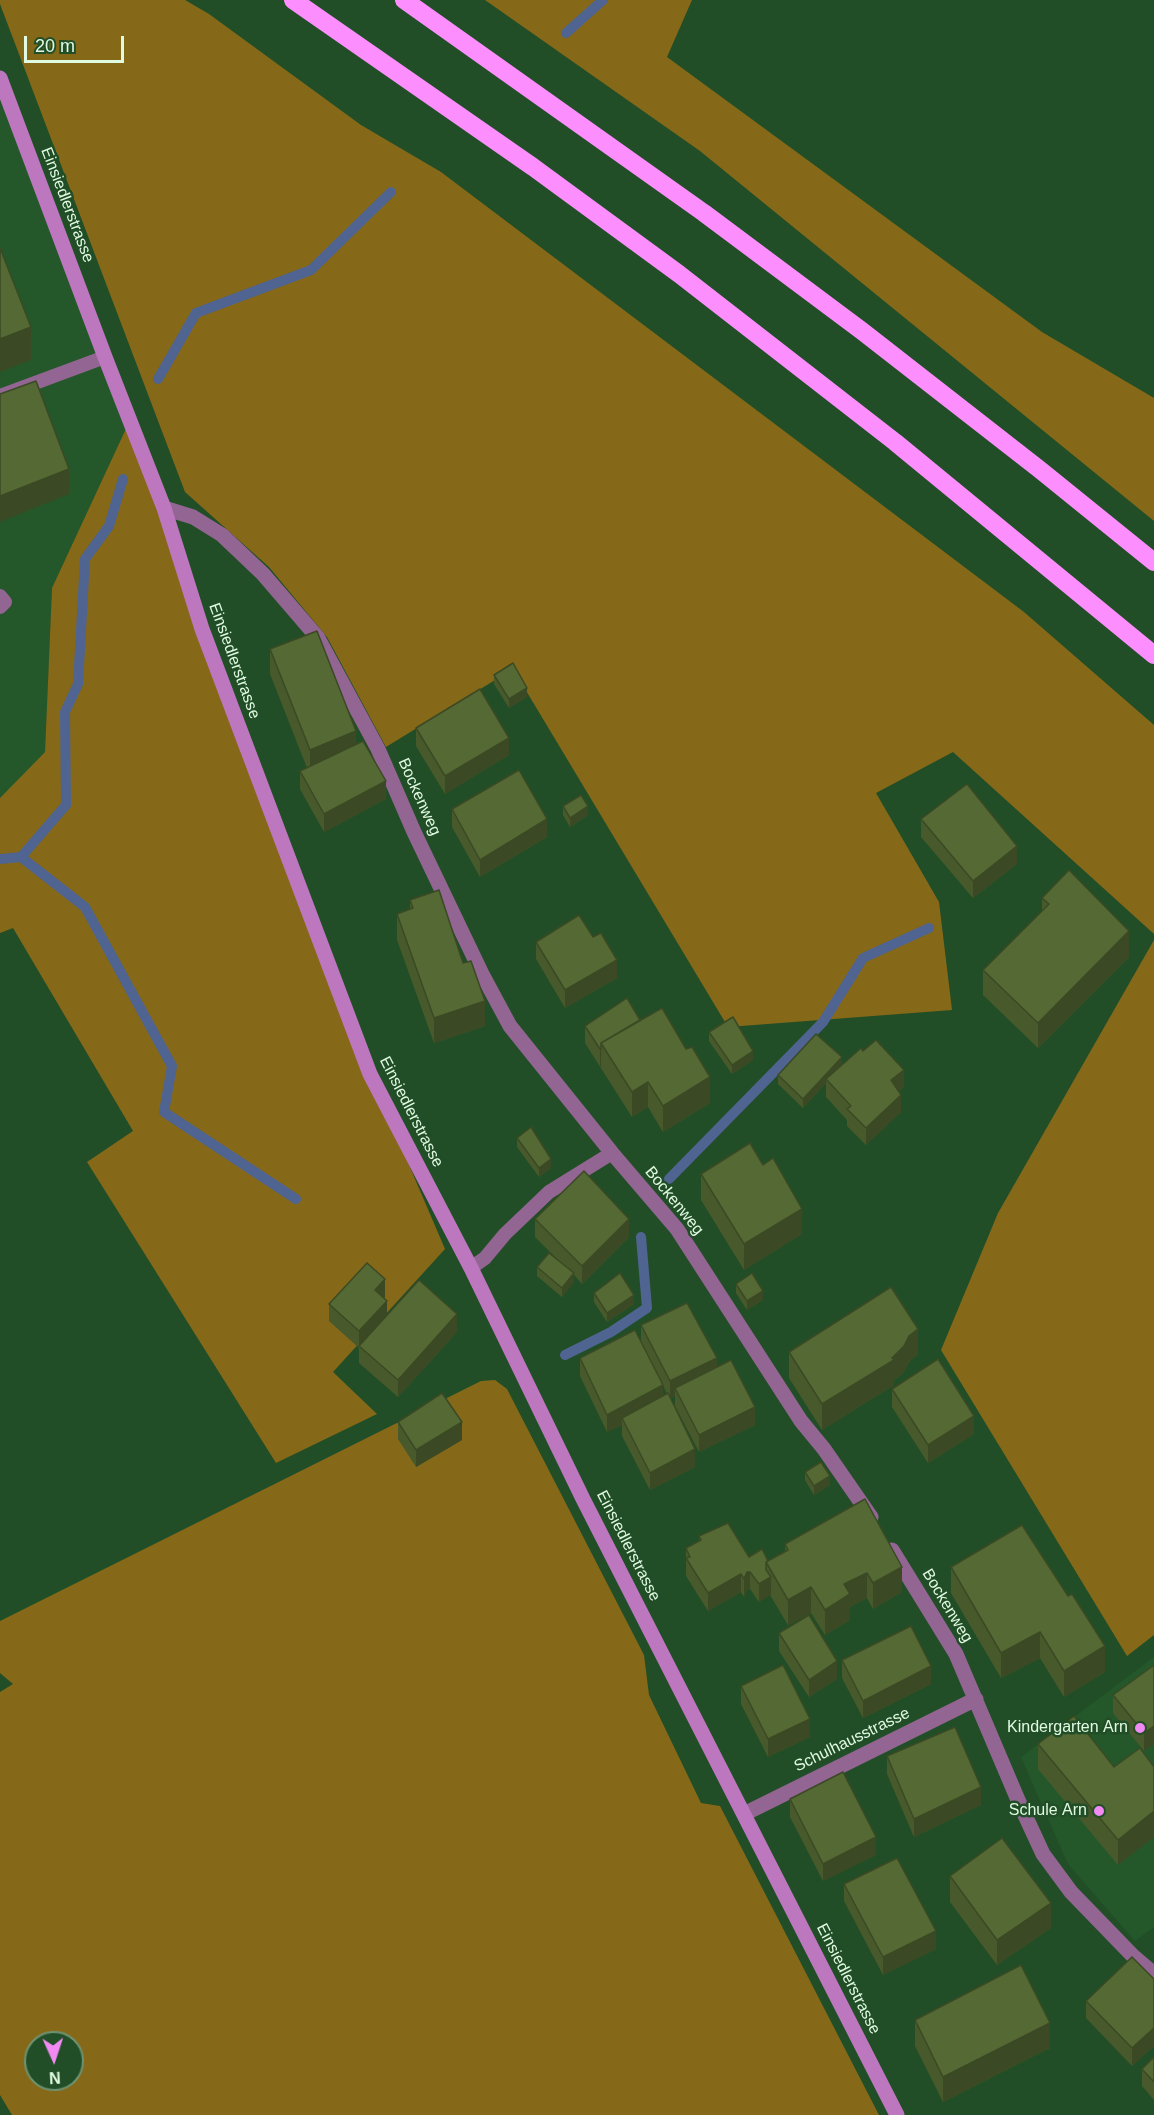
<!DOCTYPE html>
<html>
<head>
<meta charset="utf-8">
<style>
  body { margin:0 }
  #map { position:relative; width:1154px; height:2115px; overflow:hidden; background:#214e27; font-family:Helvetica,sans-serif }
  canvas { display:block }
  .north { position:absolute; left:24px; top:2031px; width:60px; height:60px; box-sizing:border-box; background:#214e27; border:2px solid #6e9372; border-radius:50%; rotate:177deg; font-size:16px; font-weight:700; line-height:24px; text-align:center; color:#e1fae2 }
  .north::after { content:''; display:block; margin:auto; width:21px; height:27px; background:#f28af3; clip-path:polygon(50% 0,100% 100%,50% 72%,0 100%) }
  .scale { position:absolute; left:24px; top:36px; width:100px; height:27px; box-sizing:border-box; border:3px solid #e1fae2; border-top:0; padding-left:8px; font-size:18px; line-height:21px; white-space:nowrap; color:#e1fae2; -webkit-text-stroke:4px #214e27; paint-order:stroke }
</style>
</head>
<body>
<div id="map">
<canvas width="1154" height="2115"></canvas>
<div class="north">N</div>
<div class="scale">20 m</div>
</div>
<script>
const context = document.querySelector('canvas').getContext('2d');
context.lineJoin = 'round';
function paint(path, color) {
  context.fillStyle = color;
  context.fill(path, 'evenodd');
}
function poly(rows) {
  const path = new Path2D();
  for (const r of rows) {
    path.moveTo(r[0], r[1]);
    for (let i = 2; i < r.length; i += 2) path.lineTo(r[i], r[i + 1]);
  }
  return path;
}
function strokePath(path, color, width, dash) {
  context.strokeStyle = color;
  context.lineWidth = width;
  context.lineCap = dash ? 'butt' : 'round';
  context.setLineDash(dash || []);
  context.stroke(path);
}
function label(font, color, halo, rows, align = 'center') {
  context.font = font + ' Helvetica,sans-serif';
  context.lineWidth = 5;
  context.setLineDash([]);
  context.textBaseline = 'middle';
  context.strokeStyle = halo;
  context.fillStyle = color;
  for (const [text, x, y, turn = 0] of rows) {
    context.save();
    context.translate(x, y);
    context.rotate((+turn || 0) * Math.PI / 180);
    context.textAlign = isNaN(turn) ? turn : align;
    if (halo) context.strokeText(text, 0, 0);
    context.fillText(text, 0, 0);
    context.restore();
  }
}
const built = poly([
  [0,78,130,420,52,588,45,752,0,798],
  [1154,1657,1154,1927,1135,1941,1068,1864,1021,1757]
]);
const green = poly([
  [0,0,185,0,209,14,361,125,441,172,1024,612,1154,725,1154,934,953,752,876,793,939,902,952,1010,728,1027,513,669,386,747,327,637,269,567,185,492,0,4],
  [485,0,692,0,667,57,1042,332,1154,398,1154,521,700,151],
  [130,420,370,1074,445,1249,333,1372,377,1414,276,1463,87,1162,133,1131,13,928,0,933,0,798,45,752,52,588],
  [1154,940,1154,1635,1127,1656,941,1350,998,1213],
  [495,1380,507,1389,644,1655,649,1695,701,1803,720,1806,879,2115,12,2115,0,2095,0,1692,13,1684,0,1673,0,1621,481,1381],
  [36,2043,72,2043,72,2079,36,2079]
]);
const stream = poly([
  [566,33,603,0],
  [158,379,196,313,311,270,391,192],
  [21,857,85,907,172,1066,164,1112,296,1199],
  [0,859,21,857,66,805,65,712,78,684,85,559,109,526,123,479],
  [669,1179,823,1022,863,958,929,928],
  [565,1355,611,1332,647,1308,641,1237]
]);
const lane = poly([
  [0,396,105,357],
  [0,596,5,602,0,607],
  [471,1268,485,1258,505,1234,549,1192,612,1153]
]);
const street = poly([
  [164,508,193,517,222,535,263,574,318,638,378,749,414,832,482,974,510,1026,612,1153,677,1229,801,1421,824,1449,871,1517],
  [892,1550,956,1654,1018,1800,1043,1854,1071,1892,1133,1956,1154,1974],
  [744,1814,976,1699]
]);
const secondary = poly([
  [0,78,105,357,164,508,202,629,370,1074,471,1268,583,1499,897,2115]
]);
const highway = poly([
  [293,0,533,167,679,274,895,442,1154,655],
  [404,0,704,213,862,331,1039,469,1154,562]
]);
const wall = poly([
  [270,649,356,744,386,799,324,832,300,789,300,771,307,768,270,674],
  [494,675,527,697,509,708,494,684],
  [416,728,509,755,445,794,416,746],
  [563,806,588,815,570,827,563,815],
  [452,809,547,837,480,877,452,827],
  [921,819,1017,864,973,898,921,837],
  [1042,898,1129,957,1038,1048,983,995,983,970,1042,911],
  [410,900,485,1026,434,1043,397,940,397,914,410,909],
  [536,942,617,978,565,1008,536,959],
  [640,1020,710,1103,663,1132,648,1107,632,1117,585,1043,585,1026],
  [709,1032,753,1060,732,1074,709,1041],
  [863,1051,904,1087,899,1091,901,1112,866,1145,847,1126,847,1120,826,1097,826,1083,803,1108,778,1084,778,1075,842,1065],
  [517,1138,551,1168,539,1177,517,1147],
  [701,1174,802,1234,744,1270,701,1200],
  [535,1219,629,1237,582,1284,574,1275,574,1282,562,1297,537,1276,537,1267,558,1260,535,1237],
  [736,1284,763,1300,747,1310,736,1293],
  [594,1293,634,1304,607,1322,594,1302],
  [385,1297,384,1298,387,1315,457,1332,398,1397,359,1363,359,1348,329,1321,329,1304],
  [641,1325,717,1367,755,1425,699,1452,675,1406,675,1396,671,1398,695,1467,650,1490,622,1436,622,1425,607,1432,580,1376,580,1358,641,1343],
  [663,1385,667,1394,663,1396],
  [789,1352,918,1354,909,1362,904,1372,894,1381,894,1385,822,1430,789,1378],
  [892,1389,974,1434,928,1463,892,1407],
  [398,1422,462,1440,416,1467,398,1439],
  [805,1472,830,1485,814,1495,805,1480],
  [865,1499,902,1592,873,1609,867,1598,850,1607,850,1620,825,1635,811,1613,788,1625,770,1595,759,1602,750,1589,747,1590,744,1597,741,1592,708,1611,686,1576,686,1548,699,1542,699,1536,749,1557,768,1561,785,1552,785,1544],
  [951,1567,1105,1672,1064,1697,1040,1658,1001,1678,951,1593],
  [779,1633,837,1679,809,1697,779,1651],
  [842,1660,931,1684,863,1718,842,1678],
  [1154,1665,1144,1751,1113,1713,1113,1695],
  [741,1686,810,1737,768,1757,741,1704],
  [1038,1744,1114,1767,1140,1748,1118,1865,1038,1769],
  [887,1756,981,1805,914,1837,887,1774],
  [790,1799,876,1855,823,1881,790,1817],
  [950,1876,1051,1928,997,1965,950,1902],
  [844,1884,936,1949,883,1975,844,1901],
  [1154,1979,1154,2046,1132,2066,1086,2018,1086,2001],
  [915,2020,1050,2048,943,2102,915,2046],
  [1154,2057,1154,2100,1142,2086,1142,2069]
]);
const shadedWall = poly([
  [31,327,31,360,0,372,0,339],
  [69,469,69,494,0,522,0,496],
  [527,688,527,697,509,708,509,699],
  [356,731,356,756,310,776,310,750],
  [509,738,509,755,445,794,445,776],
  [386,781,386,799,324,832,324,814],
  [588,806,588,815,570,827,570,818],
  [547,819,547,837,480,877,480,860],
  [1017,846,1017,864,973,898,973,881],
  [1129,931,1129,957,1038,1048,1038,1023],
  [617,960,617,978,565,1008,565,990],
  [485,1001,485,1026,434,1043,434,1018],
  [600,1049,601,1049,601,1066,600,1067],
  [753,1051,753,1060,732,1074,732,1065],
  [842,1057,842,1066,826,1079,826,1083,803,1108,803,1099],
  [904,1070,904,1087,891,1098,891,1080],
  [710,1077,710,1103,663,1132,663,1106],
  [648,1082,648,1107,632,1117,632,1092],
  [901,1095,901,1112,866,1145,866,1128],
  [551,1159,551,1168,539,1177,539,1168],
  [802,1209,802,1234,744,1270,744,1244],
  [629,1219,629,1237,582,1284,582,1266],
  [574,1273,574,1282,562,1297,562,1288],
  [385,1279,385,1297,375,1308,375,1290],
  [763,1291,763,1300,747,1310,747,1301],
  [634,1295,634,1304,607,1322,607,1313],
  [387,1301,387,1319,359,1346,359,1331],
  [457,1314,457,1332,398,1397,398,1380],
  [918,1329,918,1354,909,1362,904,1372,894,1381,894,1385,822,1430,822,1404,892,1358,909,1336],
  [717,1358,717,1375,675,1388,675,1396,670,1399,670,1381],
  [663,1385,663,1403,622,1418,622,1425,607,1432,607,1415],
  [755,1407,755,1425,699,1452,699,1435],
  [974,1416,974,1434,928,1463,928,1445],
  [462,1422,462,1440,416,1467,416,1450],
  [695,1449,695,1467,650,1490,650,1473],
  [830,1476,830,1485,814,1495,814,1486],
  [902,1567,902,1592,873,1609,873,1583],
  [747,1572,750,1572,750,1589,747,1590,744,1597,744,1579],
  [867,1573,867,1598,850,1607,850,1620,825,1635,825,1610,844,1584],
  [741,1574,741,1592,708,1611,708,1593],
  [771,1577,771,1595,759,1602,759,1584],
  [811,1587,811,1613,788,1625,788,1600],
  [1040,1632,1040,1658,1001,1678,1001,1653],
  [1105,1646,1105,1672,1064,1697,1064,1671],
  [837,1661,837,1679,809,1697,809,1680],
  [931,1666,931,1684,863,1718,863,1701],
  [810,1719,810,1737,768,1757,768,1739],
  [1154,1726,1154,1744,1144,1751,1144,1733],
  [981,1787,981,1805,914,1837,914,1819],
  [1154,1811,1154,1837,1118,1865,1118,1840],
  [876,1837,876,1855,823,1881,823,1864],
  [1051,1903,1051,1928,997,1965,997,1940],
  [936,1931,936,1949,883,1975,883,1957],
  [1050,2023,1050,2048,943,2102,943,2077],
  [1154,2028,1154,2046,1132,2066,1132,2048]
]);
const building = poly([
  [0,248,31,327,0,339,0,248],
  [36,381,69,469,0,496,0,394,36,381],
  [317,631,356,731,310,750,270,649,317,631],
  [513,663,527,688,509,699,494,675,513,663],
  [480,689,509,738,445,776,416,728,480,689],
  [363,741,386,781,324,814,300,771,363,741],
  [519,770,547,819,480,860,452,809,519,770],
  [967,784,1017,846,973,881,921,819,967,784],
  [581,795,588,806,570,818,563,806,581,795],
  [1069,870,1129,931,1038,1023,983,970,1049,904,1042,898,1069,870],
  [439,890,463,963,471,961,485,1001,434,1018,397,914,413,908,410,900,439,890],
  [579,915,593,937,601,933,617,960,565,990,536,942,579,915],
  [627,998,640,1020,601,1043,601,1049,600,1049,585,1026,627,998],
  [662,1008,686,1049,692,1047,710,1077,663,1106,648,1082,632,1092,601,1043,662,1008],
  [733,1017,753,1051,732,1065,709,1032,733,1017],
  [816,1034,842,1057,803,1099,778,1075,816,1034],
  [876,1040,904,1070,891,1080,901,1095,866,1128,847,1109,851,1106,826,1079,861,1048,863,1051,876,1040],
  [531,1127,551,1159,539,1168,517,1138,531,1127],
  [750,1143,763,1165,773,1158,802,1209,744,1244,701,1174,750,1143],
  [584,1171,629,1219,582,1266,535,1219,584,1171],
  [549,1253,574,1273,562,1288,537,1267,549,1253],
  [367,1263,385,1279,375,1290,387,1301,359,1331,329,1304,367,1263],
  [620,1273,634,1295,607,1313,594,1293,620,1273],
  [752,1273,763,1291,747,1301,736,1284,752,1273],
  [419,1280,457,1314,398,1380,359,1346,419,1280],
  [891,1287,918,1329,909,1336,904,1346,892,1358,894,1360,822,1404,789,1352,891,1287],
  [687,1303,717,1358,670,1381,641,1325,687,1303],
  [635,1330,663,1385,607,1415,580,1358,635,1330],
  [938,1359,974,1416,928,1445,892,1389,938,1359],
  [731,1360,755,1407,699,1435,675,1388,731,1360],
  [442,1393,462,1422,416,1450,398,1422,442,1393],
  [668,1393,695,1449,650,1473,622,1418,668,1393],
  [821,1462,830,1476,814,1486,805,1472,821,1462],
  [865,1499,902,1567,873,1583,867,1573,844,1584,850,1594,825,1610,811,1587,788,1600,766,1562,788,1550,785,1544,865,1499],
  [728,1523,749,1557,762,1549,768,1561,766,1562,766,1570,771,1577,759,1584,750,1572,747,1572,744,1579,741,1574,708,1593,686,1558,690,1557,686,1548,701,1540,699,1536,728,1523],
  [1022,1525,1068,1596,1072,1594,1105,1646,1064,1671,1040,1632,1001,1653,951,1567,1022,1525],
  [809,1615,837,1661,809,1680,779,1633,809,1615],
  [911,1626,931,1666,863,1701,842,1660,911,1626],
  [783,1665,810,1719,768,1739,741,1686,783,1665],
  [1154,1665,1154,1726,1144,1733,1113,1695,1154,1665],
  [1074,1716,1114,1767,1140,1748,1154,1767,1154,1811,1118,1840,1038,1744,1074,1716],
  [955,1727,981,1787,914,1819,887,1756,955,1727],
  [843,1772,876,1837,823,1864,790,1799,843,1772],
  [1002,1838,1051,1903,997,1940,950,1876,1002,1838],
  [897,1858,936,1931,883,1957,844,1884,897,1858],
  [1132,1957,1154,1979,1154,2028,1132,2048,1086,2001,1132,1957],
  [1021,1965,1050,2023,943,2077,915,2020,1021,1965],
  [1154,2057,1154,2082,1142,2069,1154,2057]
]);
const markers = [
  [1140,1728,6,"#f28af3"],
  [1099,1811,6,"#f28af3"]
];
const streetNames = [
  ["Einsiedlerstrasse",67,205,69],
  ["Einsiedlerstrasse",234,661,70],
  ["Bockenweg",419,797,66],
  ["Einsiedlerstrasse",411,1112,63],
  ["Bockenweg",674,1201,51],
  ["Einsiedlerstrasse",628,1546,63],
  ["Bockenweg",947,1606,59],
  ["Schulhausstrasse",852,1740,-26],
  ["Einsiedlerstrasse",848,1979,63]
];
const poiNames = [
  ["Kindergarten Arn",1128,1728],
  ["Schule Arn",1087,1811]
];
paint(built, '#24582b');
paint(green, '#866819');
strokePath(stream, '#4f6490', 10);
strokePath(lane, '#926592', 14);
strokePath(street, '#926592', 15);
strokePath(secondary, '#bd77be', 15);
strokePath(highway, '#fc8efe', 18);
paint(wall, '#485a2c');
paint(shadedWall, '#3b4a24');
paint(building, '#546933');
strokePath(building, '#3b4a24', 1.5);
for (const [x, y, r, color] of markers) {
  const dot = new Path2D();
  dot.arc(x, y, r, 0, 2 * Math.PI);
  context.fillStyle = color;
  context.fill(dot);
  strokePath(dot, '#214e27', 2);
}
label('16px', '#e1fae2', '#214e27', streetNames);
label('16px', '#e1fae2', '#214e27', poiNames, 'right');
</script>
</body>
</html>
